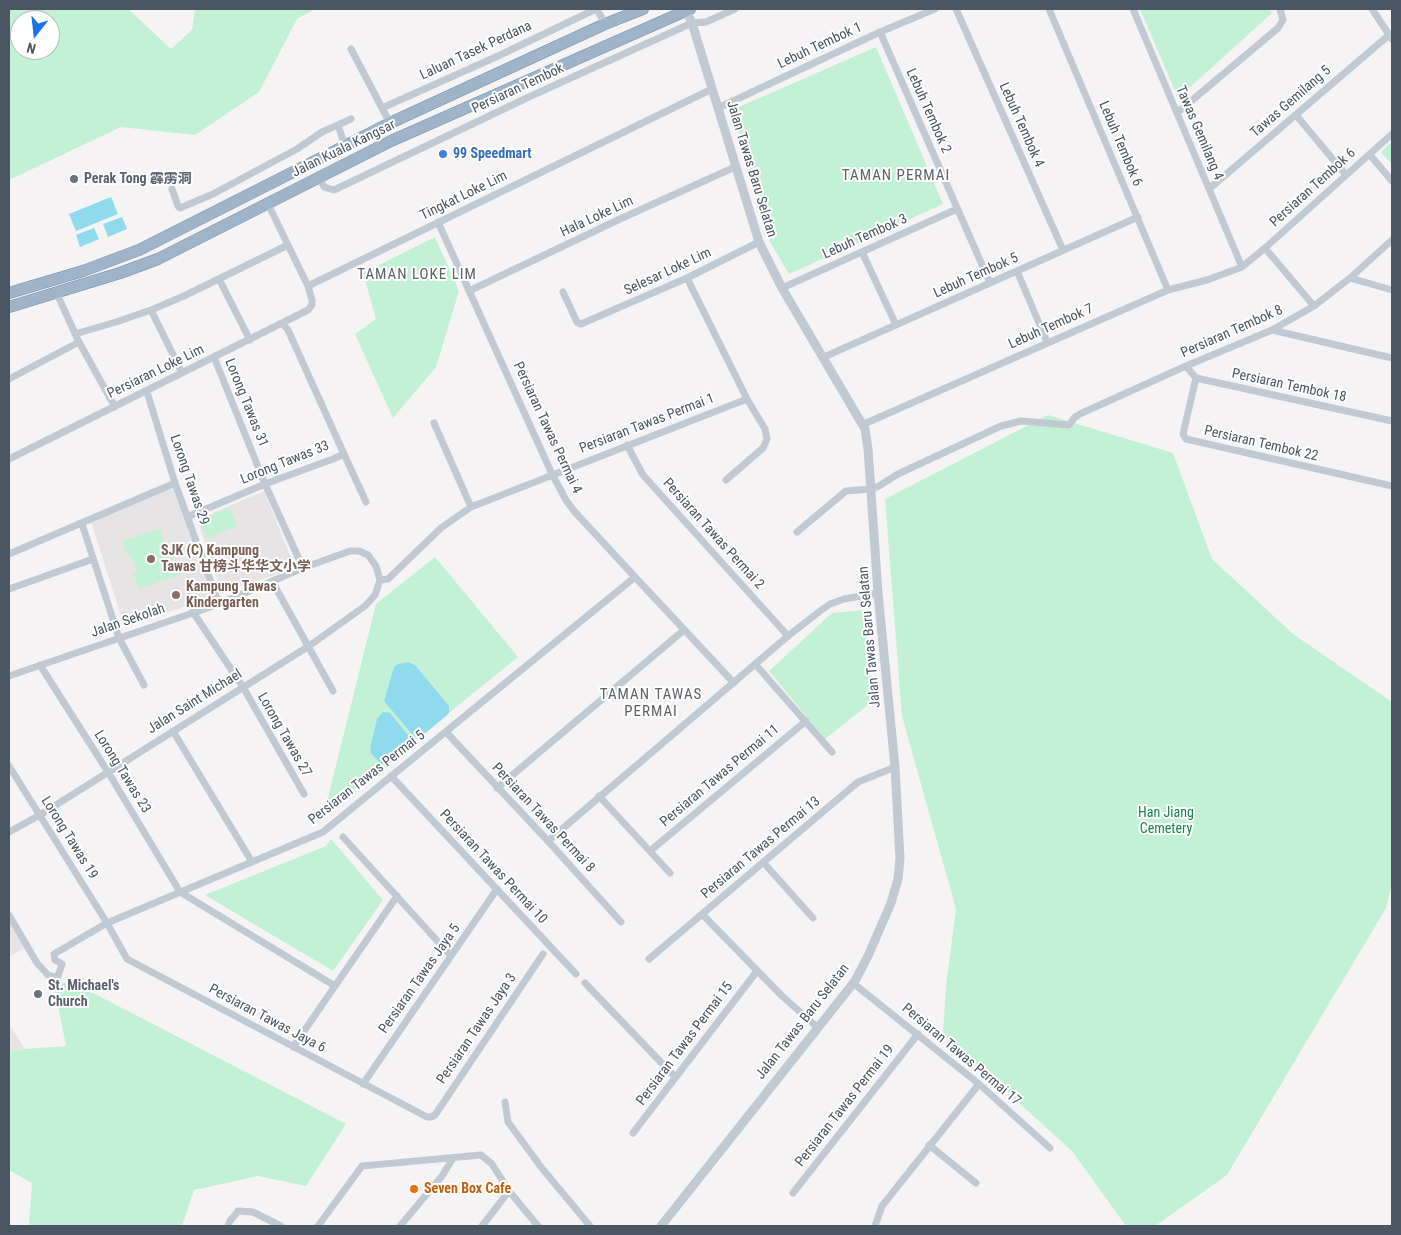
<!DOCTYPE html>
<html>
<head>
<meta charset="utf-8">
<style>
  body { margin:0 }
  #map { position:relative; width:1401px; height:1235px; overflow:hidden; background:#f5f3f3; font-family:"Roboto Condensed",sans-serif }
  canvas { display:block }
  .frame { position:absolute; inset:0; border:10px solid #4a5661; pointer-events:none }
  .north { position:absolute; left:10px; top:10px; width:50px; height:50px; box-sizing:border-box; background:#fff; border:1px solid #b7bbc0; border-radius:50%; rotate:196deg; font-size:14px; font-weight:700; line-height:20px; text-align:center; color:#4a5661 }
  .north::after { content:''; display:block; margin:auto; width:18px; height:22px; background:#1a73e8; clip-path:polygon(50% 0,100% 100%,50% 72%,0 100%) }
</style>
</head>
<body>
<div id="map">
<canvas width="1401" height="1235"></canvas>
<div class="frame"></div>
<div class="north">N</div>
</div>
<script>
const context = document.querySelector('canvas').getContext('2d');
context.lineJoin = 'round';
function paint(path, color) {
  context.fillStyle = color;
  context.fill(path, 'evenodd');
}
function poly(rows) {
  const path = new Path2D();
  for (const r of rows) {
    path.moveTo(r[0], r[1]);
    for (let i = 2; i < r.length; i += 2) path.lineTo(r[i], r[i + 1]);
  }
  return path;
}
function strokePath(path, color, width, dash) {
  context.strokeStyle = color;
  context.lineWidth = width;
  context.lineCap = dash ? 'butt' : 'round';
  context.setLineDash(dash || []);
  context.stroke(path);
}
function label(font, color, halo, rows, align = 'center') {
  context.font = font + ' "Roboto Condensed","Noto Sans SC",sans-serif';
  context.lineWidth = 4;
  context.setLineDash([]);
  context.textBaseline = 'middle';
  context.strokeStyle = halo;
  context.fillStyle = color;
  for (const [text, x, y, turn = 0] of rows) {
    context.save();
    context.translate(x, y);
    context.rotate((+turn || 0) * Math.PI / 180);
    context.textAlign = isNaN(turn) ? turn : align;
    if (halo) context.strokeText(text, 0, 0);
    context.fillText(text, 0, 0);
    context.restore();
  }
}
const education = poly([
  [174,487,213,596,125,628,91,522],
  [264,491,295,568,222,593,197,520],
  [9,922,24,948,9,957],
  [9,1024,25,1049,9,1052]
]);
const green = poly([
  [9,9,128,9,171,49,192,30,195,9,315,9,297,19,259,92,195,135,121,127,9,180],
  [20,20,50,20,50,50,20,50],
  [1140,9,1269,9,1272,13,1178,98],
  [876,47,943,204,789,274,769,240,732,110],
  [1392,142,1392,164,1381,152],
  [435,237,459,291,436,367,393,418,355,334,376,319,363,273],
  [1048,415,1173,453,1212,559,1293,634,1392,702,1392,884,1386,908,1227,1175,1155,1226,1126,1226,1072,1151,943,1034,946,986,956,909,902,716,885,499],
  [230,508,237,526,207,538,200,520],
  [160,529,170,560,175,558,181,574,139,589,133,573,137,572,131,554,127,555,122,541],
  [435,557,518,657,324,814,376,604],
  [864,610,873,701,825,739,769,671,832,613],
  [331,839,383,900,333,971,205,895,326,846],
  [53,979,95,994,346,1124,306,1186,258,1176,194,1190,182,1226,29,1226,32,1183,9,1170,9,1052,25,1049,66,1046]
]);
const water = poly([
  [111,197,118,214,76,231,69,214],
  [122,217,127,229,108,237,103,224],
  [94,228,99,239,80,247,76,235],
  [408,662,415,665,449,706,449,713,446,716,422,736,412,734,384,701,394,667,398,664],
  [383,712,390,713,408,735,410,742,407,750,388,764,380,763,371,753,370,749,377,719]
]);
const minor = poly([
  [597,9,605,24],
  [956,9,1063,250],
  [1049,9,1168,290],
  [1133,9,1242,267],
  [1372,9,1392,39],
  [880,32,990,283],
  [351,49,382,108],
  [718,108,880,32,935,9],
  [1177,113,1278,28,1283,20,1280,9],
  [1296,115,1346,175],
  [390,123,382,108,498,56,596,9],
  [338,125,345,146],
  [1370,155,1392,181],
  [319,177,324,187,334,190,531,96,692,23,706,22,735,9],
  [172,189,178,206,180,208,213,194,297,149,322,132,351,119],
  [1209,189,1389,35],
  [438,222,552,474,566,500,574,511,635,577,734,683],
  [1265,248,1314,306],
  [862,252,896,325],
  [1017,271,1047,342],
  [687,278,747,399,765,429,767,439,763,448,726,480],
  [1350,278,1392,290],
  [219,279,250,340],
  [308,286,712,89],
  [782,288,957,209],
  [469,291,620,219,735,167],
  [563,292,577,322,581,324,687,278,759,242],
  [57,294,79,342,115,407],
  [151,310,182,373],
  [1272,330,1392,358],
  [75,334,116,322,151,310,184,296,288,245],
  [214,357,265,484,303,568],
  [824,357,1138,217],
  [1186,366,1196,378,1392,421],
  [1196,378,1183,434,1186,439,1392,486],
  [9,379,79,342],
  [147,392,175,483,219,604],
  [434,423,471,507],
  [864,424,1168,290,1207,280,1242,267,1265,248,1392,134],
  [627,445,643,475,788,636],
  [344,454,366,502],
  [9,459,308,310,312,305,312,300,308,286,268,204],
  [187,517,265,484,333,459,344,454,288,330,283,324],
  [82,524,119,638,144,685],
  [797,532,846,491,871,489,879,486,898,474,1001,426,1021,421,1069,425,1075,417,1082,413,1186,366,1272,330,1314,306,1350,278,1392,240],
  [9,554,175,483],
  [380,580,388,579,441,528,471,507,747,399],
  [272,581,333,691],
  [9,589,93,559],
  [193,612,243,687,304,794],
  [40,665,108,772,180,892,335,986],
  [756,665,832,752],
  [9,676,219,604,303,568,350,551,359,551,368,555,376,566,380,580,375,595,365,606,309,646,40,815,9,832],
  [173,731,252,862],
  [446,732,548,841,621,922],
  [9,766,107,923,127,959,427,1117,431,1117,435,1115,543,954],
  [391,776,576,974],
  [497,788,684,630],
  [599,796,670,873],
  [343,837,451,956],
  [548,841,788,636,820,611,830,604,844,599,878,593],
  [650,851,806,721],
  [763,862,813,918],
  [702,914,781,995,817,1027],
  [9,915,37,963,48,975,55,977,58,976,62,964,55,960,54,954,107,923,323,832,635,577],
  [649,959,858,782,895,767],
  [585,983,675,1077],
  [853,983,979,1084,1050,1148],
  [293,1047,397,896],
  [363,1084,497,889],
  [505,1102,508,1122,541,1167,590,1226],
  [633,1133,757,971],
  [929,1145,976,1183],
  [793,1193,918,1034],
  [228,1226,230,1221,238,1211,253,1212,281,1226],
  [318,1226,362,1166,481,1155,492,1164,509,1191,538,1226],
  [400,1226,442,1176,453,1158],
  [482,1226,509,1191],
  [875,1226,882,1206,979,1084]
]);
const tertiary = poly([
  [661,1226,855,981,868,956,891,903,898,879,900,859,895,767,878,593,868,449,865,429,782,288,759,242,692,23,685,9]
]);
const trunk = poly([
  [9,293,83,271,139,250,390,123,605,24,643,9],
  [9,307,120,273,158,259,391,141,690,9]
]);
const markers = [
  [443,154,5,"#3f7fe0"],
  [74,179,5,"#6b7280"],
  [151,559,5,"#8d6e63"],
  [176,595,5,"#8d6e63"],
  [38,994,5,"#6b7280"],
  [414,1189,5,"#e8710a"]
];
const streetNames = [
  ["Lebuh Tembok 1",820,46,-25],
  ["Laluan Tasek Perdana",476,51,-25],
  ["Persiaran Tembok",518,89,-25],
  ["Tawas Gemilang 5",1291,102,-41],
  ["Lebuh Tembok 2",928,111,66],
  ["Lebuh Tembok 4",1021,125,66],
  ["Tawas Gemilang 4",1199,133,67],
  ["Lebuh Tembok 6",1120,144,67],
  ["Jalan Kuala Kangsar",344,149,-26],
  ["Jalan Tawas Baru Selatan",751,169,73],
  ["Persiaran Tembok 6",1313,188,-42],
  ["Tingkat Loke Lim",464,196,-26],
  ["Hala Loke Lim",597,217,-25],
  ["Lebuh Tembok 3",865,237,-24],
  ["Selesar Loke Lim",668,272,-25],
  ["Lebuh Tembok 5",976,276,-24],
  ["Lebuh Tembok 7",1051,327,-24],
  ["Persiaran Tembok 8",1232,332,-24],
  ["Persiaran Loke Lim",156,372,-26],
  ["Persiaran Tembok 18",1289,386,12],
  ["Lorong Tawas 31",246,403,68],
  ["Persiaran Tawas Permai 1",647,424,-21],
  ["Persiaran Tawas Permai 4",547,428,65],
  ["Persiaran Tembok 22",1261,444,13],
  ["Lorong Tawas 33",285,463,-22],
  ["Lorong Tawas 29",189,480,71],
  ["Persiaran Tawas Permai 2",713,534,48],
  ["Jalan Sekolah",128,621,-19],
  ["Jalan Tawas Baru Selatan",870,637,-95],
  ["Jalan Saint Michael",195,702,-32],
  ["Lorong Tawas 27",284,735,60],
  ["Lorong Tawas 23",122,772,58],
  ["Persiaran Tawas Permai 11",720,776,-40],
  ["Persiaran Tawas Permai 5",367,778,-38],
  ["Persiaran Tawas Permai 8",543,818,47],
  ["Lorong Tawas 19",69,838,58],
  ["Persiaran Tawas Permai 13",761,848,-40],
  ["Persiaran Tawas Permai 10",493,867,47],
  ["Persiaran Tawas Jaya 5",420,979,-55],
  ["Persiaran Tawas Jaya 6",267,1019,28],
  ["Jalan Tawas Baru Selatan",803,1022,-52],
  ["Persiaran Tawas Jaya 3",477,1029,-56],
  ["Persiaran Tawas Permai 15",685,1044,-53],
  ["Persiaran Tawas Permai 17",961,1055,40],
  ["Persiaran Tawas Permai 19",845,1106,-52]
];
const shopNames = [
  ["99 Speedmart",453,154]
];
const worshipNames = [
  ["Perak Tong 霹雳洞",84,179],
  ["St. Michael's",48,986],
  ["Church",48,1002]
];
const educationNames = [
  ["SJK (C) Kampung",161,551],
  ["Tawas 甘榜斗华华文小学",161,567],
  ["Kampung Tawas",186,587],
  ["Kindergarten",186,603]
];
const parkNames = [
  ["Han Jiang",1166,813],
  ["Cemetery",1166,829]
];
const foodNames = [
  ["Seven Box Cafe",424,1189]
];
const neighbourhoodNames = [
  ["TAMAN PERMAI",896,176],
  ["TAMAN LOKE LIM",417,275],
  ["TAMAN TAWAS",651,695],
  ["PERMAI",651,712]
];
paint(education, '#e6e4e5');
paint(green, '#c3f1d5');
paint(water, '#90daee');
strokePath(trunk, '#7690ad', 12);
strokePath(minor, '#c1cad2', 7);
strokePath(tertiary, '#c1cad2', 9);
strokePath(trunk, '#9fb4c9', 11);
for (const [x, y, r, color] of markers) {
  const dot = new Path2D();
  dot.arc(x, y, r, 0, 2 * Math.PI);
  context.fillStyle = color;
  context.fill(dot);
  strokePath(dot, '#fff', 2);
}
label('14px', '#4a5661', '#fff', streetNames);
label('bold 14px', '#366cbe', '#fff', shopNames, 'left');
label('bold 14px', '#5b616d', '#fff', worshipNames, 'left');
label('bold 14px', '#785e54', '#fff', educationNames, 'left');
label('14px', '#17864f', '#fff', parkNames);
label('bold 14px', '#c56008', '#fff', foodNames, 'left');
context.letterSpacing = '1px';
label('15px', '#5f6368', '#fff', neighbourhoodNames);
context.letterSpacing = '0px';
</script>
</body>
</html>
